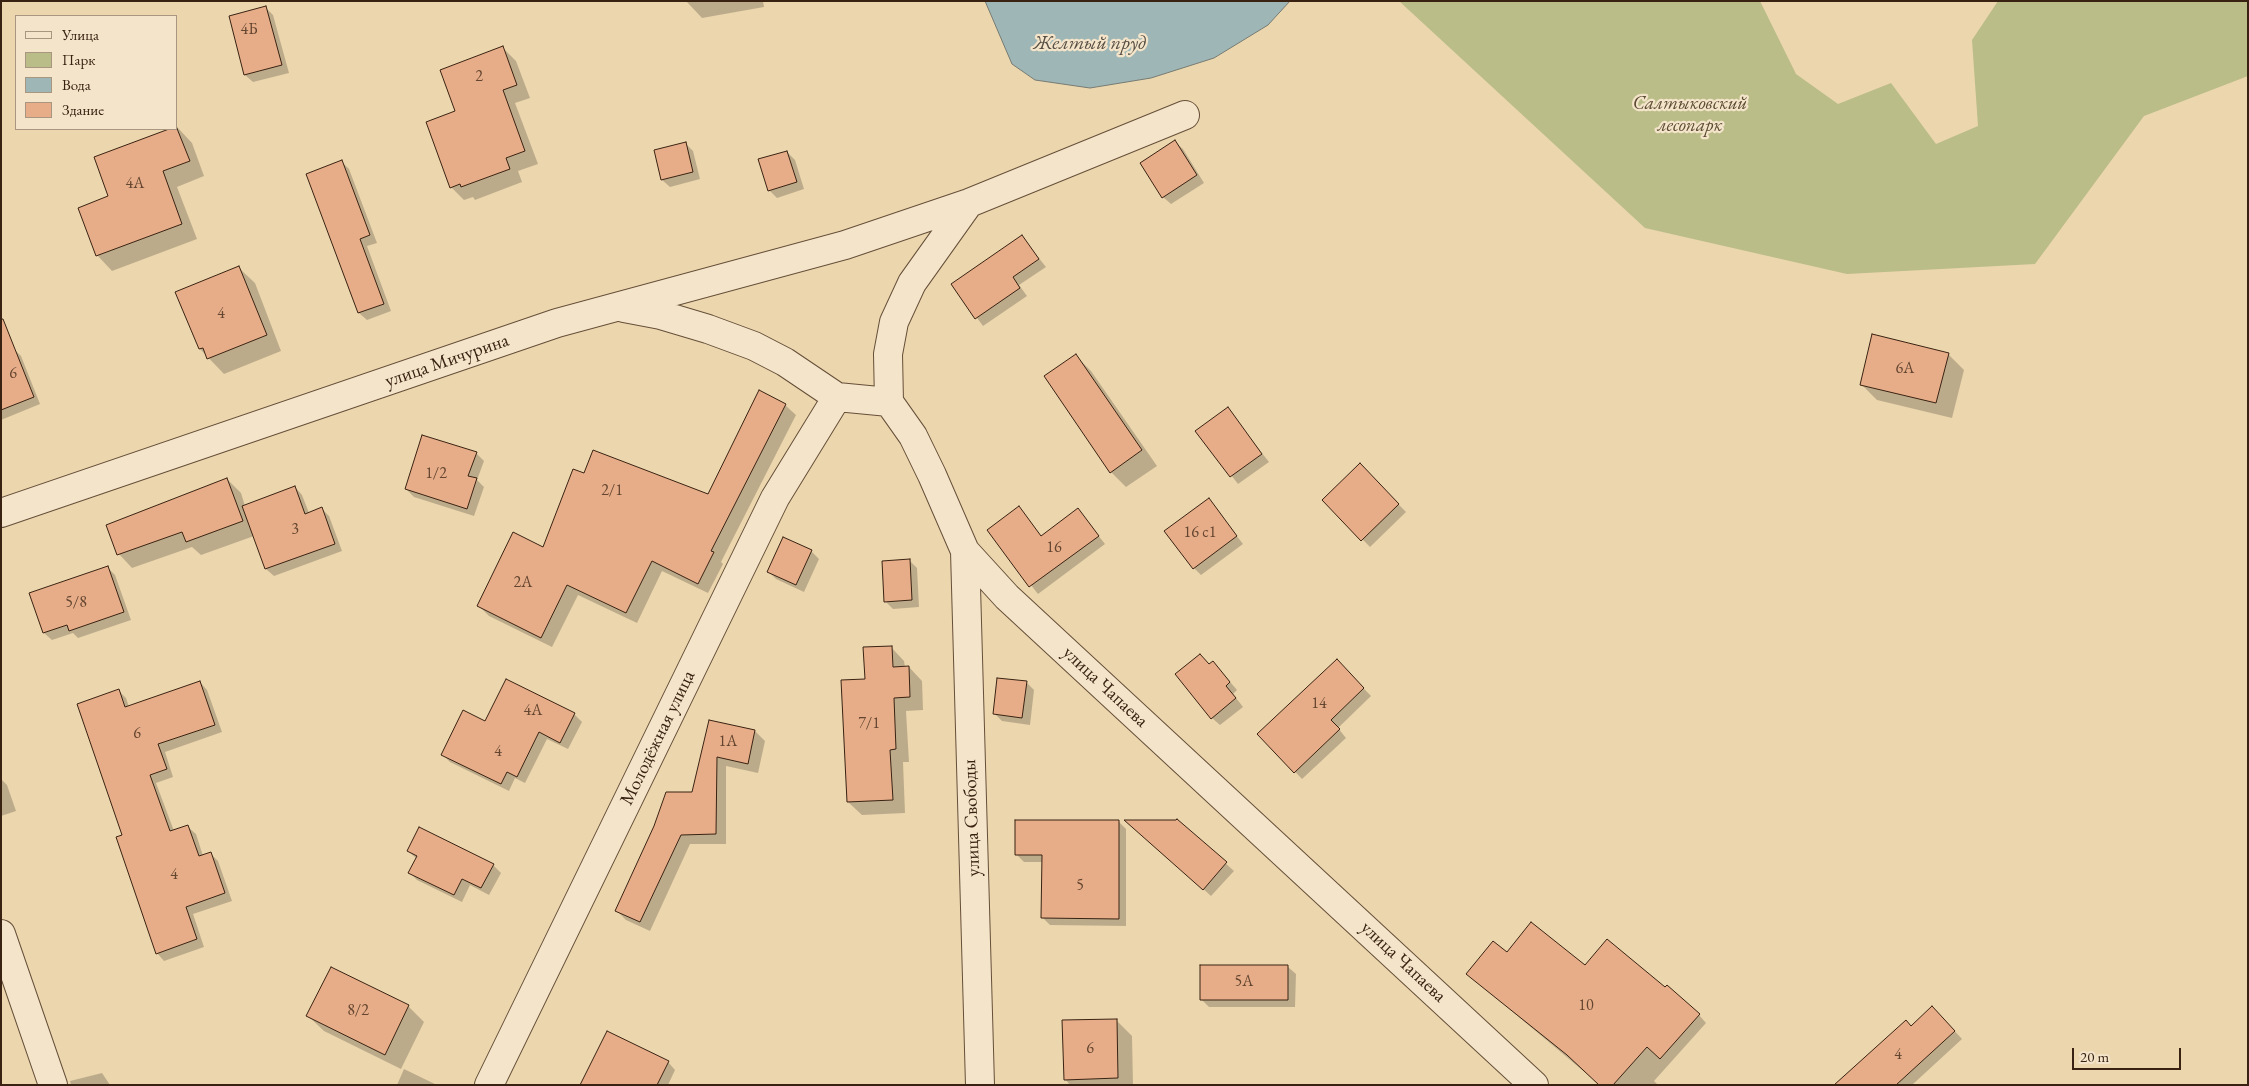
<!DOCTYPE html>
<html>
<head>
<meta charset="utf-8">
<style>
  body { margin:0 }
  #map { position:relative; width:2249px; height:1086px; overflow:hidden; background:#ecd6ad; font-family:"EB Garamond",serif }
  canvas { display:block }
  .frame { position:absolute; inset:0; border:2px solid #392212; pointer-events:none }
  .legend { position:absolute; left:15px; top:15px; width:162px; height:115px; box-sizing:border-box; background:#f3e4ca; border:1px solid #a99680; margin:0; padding:6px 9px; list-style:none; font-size:15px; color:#392212 }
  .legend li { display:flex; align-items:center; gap:10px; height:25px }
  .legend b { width:25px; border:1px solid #a99680 }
  .scale { position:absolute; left:2072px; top:1048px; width:109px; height:22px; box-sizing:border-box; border:2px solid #392212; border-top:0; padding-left:6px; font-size:15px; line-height:18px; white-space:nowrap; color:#392212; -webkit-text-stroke:4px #f3e4ca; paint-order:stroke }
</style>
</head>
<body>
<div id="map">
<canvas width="2249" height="1086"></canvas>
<div class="frame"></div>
<ul class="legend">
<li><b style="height:6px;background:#f3e4ca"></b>Улица</li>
<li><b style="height:14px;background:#babd88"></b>Парк</li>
<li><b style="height:14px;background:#9eb6b5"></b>Вода</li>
<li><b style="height:14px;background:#e6ad88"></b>Здание</li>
</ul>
<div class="scale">20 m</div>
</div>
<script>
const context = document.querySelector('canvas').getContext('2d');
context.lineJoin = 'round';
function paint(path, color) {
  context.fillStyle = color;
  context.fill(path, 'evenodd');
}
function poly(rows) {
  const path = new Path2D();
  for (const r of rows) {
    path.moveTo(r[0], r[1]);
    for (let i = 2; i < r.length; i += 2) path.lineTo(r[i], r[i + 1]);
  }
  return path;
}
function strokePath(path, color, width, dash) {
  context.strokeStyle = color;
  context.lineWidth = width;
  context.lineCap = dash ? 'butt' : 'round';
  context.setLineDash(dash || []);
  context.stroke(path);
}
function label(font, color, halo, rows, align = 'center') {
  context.font = font + ' "EB Garamond",serif';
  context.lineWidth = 4.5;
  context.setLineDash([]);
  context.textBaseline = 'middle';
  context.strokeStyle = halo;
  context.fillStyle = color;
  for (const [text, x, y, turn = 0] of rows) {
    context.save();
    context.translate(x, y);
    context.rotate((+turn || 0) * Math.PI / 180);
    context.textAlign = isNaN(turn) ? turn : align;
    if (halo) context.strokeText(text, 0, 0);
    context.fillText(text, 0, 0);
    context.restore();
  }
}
const green = poly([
  [1399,1,1760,1,1796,74,1838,104,1891,83,1936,144,1978,126,1972,40,1998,1,2248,1,2248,76,2144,116,2035,264,1847,274,1645,228]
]);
const water = poly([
  [985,1,1290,1,1268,25,1214,58,1151,78,1090,88,1035,80,1012,64,985,1]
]);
const shadow = poly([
  [686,1,763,1,764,7,702,18],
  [266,8,273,15,289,73,253,82,245,75],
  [503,48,516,61,530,98,515,103,538,164,518,171,522,182,475,200,473,197,464,200,451,187,457,112],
  [177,127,192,143,204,176,177,187,197,239,112,271,97,255,110,197,95,157],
  [1175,142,1183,149,1204,183,1171,204,1163,197],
  [685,143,693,151,700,179,670,187,662,180,655,151],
  [787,152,795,160,804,189,777,198,770,191,759,160],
  [342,162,349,169,377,243,367,246,391,311,367,320,359,313],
  [1022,237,1046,267,1019,285,1027,296,983,326,952,284],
  [239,268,255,283,281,351,224,374,200,349],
  [14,349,21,356,40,404,1,420,1,354],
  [1948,354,1964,370,1952,418,1877,400,1862,385],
  [1076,356,1091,371,1157,466,1126,487,1111,472],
  [785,405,796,415,721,562,723,564,708,593,662,571,637,623,578,595,552,647,489,616,479,606,543,549,585,475,709,496],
  [1227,409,1269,462,1238,484,1197,431],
  [423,436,476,453,484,461,477,480,484,487,474,516,414,497,406,489],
  [1360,465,1406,512,1370,547,1324,500],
  [227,479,241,493,245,506,295,487,302,495,309,513,322,509,329,516,342,551,274,576,266,569,254,536,201,555,192,547,132,568,119,554],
  [1209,500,1243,544,1201,575,1194,568],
  [1019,508,1042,537,1078,510,1105,544,1038,594,988,531],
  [784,538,811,551,819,559,804,592,776,579,768,571],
  [910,561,917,568,919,607,893,609,885,601],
  [107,567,115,575,131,620,78,638,73,633,52,640,44,633,31,594],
  [891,647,904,661,905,667,909,667,922,681,923,710,906,711,909,762,903,762,905,813,862,815,848,802,866,680],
  [1337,661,1371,696,1338,728,1346,738,1302,779,1259,734],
  [1213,662,1237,690,1233,694,1243,707,1220,725,1212,718,1210,665],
  [506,681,574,714,582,722,568,749,547,739,525,783,515,778,509,791,450,762,443,755,486,723],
  [200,682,207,690,222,732,165,752,173,777,156,783,174,831,188,827,196,834,203,856,211,854,218,861,232,901,193,914,204,947,164,961,157,953,124,836,119,691,126,698,129,707],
  [1026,682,1034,690,1030,725,1002,721,995,714],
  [710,721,755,731,765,741,758,773,726,766,726,844,690,844,650,931,626,920,616,910,655,827,693,794],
  [1,779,7,785,16,811,1,816],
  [1178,820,1234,871,1211,896,1134,827],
  [1118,821,1126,829,1126,926,1050,925,1042,917,1043,862,1024,862,1016,854],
  [408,851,493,865,501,873,489,895,470,885,462,902,417,880,410,873,417,859],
  [1507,954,1585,967,1699,1015,1706,1023,1654,1081,1658,1085,1600,1085,1476,981],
  [1288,967,1296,974,1295,1007,1209,1007,1201,999],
  [331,968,408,1006,424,1022,401,1069,324,1031,308,1016],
  [1940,1015,1962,1039,1912,1085,1849,1085,1912,1027],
  [1116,1020,1132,1036,1133,1085,1070,1085,1065,1079],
  [668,1062,675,1070,668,1085,582,1085],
  [404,1069,437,1085,397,1085],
  [102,1073,110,1085,71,1085,70,1081]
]);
const building = poly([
  [266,6,282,65,244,75,229,16,266,6],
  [503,46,517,85,503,90,525,151,506,158,510,169,461,187,460,184,450,188,426,122,455,111,440,70,503,46],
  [176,126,190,161,163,171,182,224,96,256,78,208,108,196,94,157,169,129,176,129,176,126],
  [1175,140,1197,175,1162,198,1140,163,1175,140],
  [686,142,693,172,661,180,654,150,686,142],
  [787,151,797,182,768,191,758,159,787,151],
  [342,160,370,235,360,239,384,304,358,313,306,174,342,160],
  [1022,235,1039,259,1013,277,1020,288,975,319,951,284,1022,235],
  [239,266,267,335,207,359,203,348,199,349,175,292,239,266],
  [1,319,3,319,34,397,1,410,1,319],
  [1872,334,1949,353,1936,403,1860,385,1872,334],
  [1076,354,1142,450,1110,473,1044,376,1076,354],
  [759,390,786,404,711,551,714,552,698,584,652,561,626,613,567,585,541,638,477,606,513,532,543,547,573,469,584,473,593,450,708,494,759,390],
  [1228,407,1262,454,1230,477,1195,431,1228,407],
  [422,435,477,452,468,476,477,478,467,509,405,489,422,435],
  [1360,463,1399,504,1361,541,1322,500,1360,463],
  [227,478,243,521,186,542,182,532,117,555,106,525,227,478],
  [295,486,305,514,322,507,335,544,265,569,242,506,295,486],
  [1209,498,1237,536,1193,569,1164,531,1209,498],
  [1019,506,1041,536,1078,508,1099,536,1029,587,987,530,1019,506],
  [783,537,812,550,796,585,767,572,783,537],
  [910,559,912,600,884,602,882,561,910,559],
  [108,566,124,612,69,631,67,625,43,633,29,593,108,566],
  [892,646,893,667,909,666,910,697,894,698,896,749,890,750,893,800,847,802,841,680,865,679,863,647,892,646],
  [1200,654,1209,664,1213,661,1230,682,1226,686,1236,698,1211,719,1175,674,1200,654],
  [1337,659,1364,688,1331,720,1340,729,1294,773,1257,734,1337,659],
  [997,678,1027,681,1022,718,993,714,997,678],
  [506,679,575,713,560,743,539,732,517,777,507,772,501,784,441,755,463,710,485,721,506,679],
  [200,681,215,725,158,744,167,769,150,775,170,831,188,825,199,856,211,852,225,893,186,907,197,939,156,954,116,837,122,835,77,704,119,689,125,707,200,681],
  [709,720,755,730,748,764,717,757,716,834,681,835,640,922,615,911,654,826,666,792,692,792,709,720],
  [1177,819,1227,862,1203,890,1124,820,1176,820,1177,819],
  [1015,820,1119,820,1119,919,1041,918,1042,855,1015,855,1015,820],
  [419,827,494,864,481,888,462,879,454,895,408,873,417,856,407,851,419,827],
  [1531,922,1585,965,1607,939,1665,987,1667,985,1700,1014,1660,1059,1647,1047,1613,1085,1599,1085,1567,1055,1466,974,1493,941,1507,952,1531,922],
  [1200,965,1288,965,1288,1000,1200,1000,1200,965],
  [331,967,409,1005,385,1055,306,1016,331,967],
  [1932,1006,1955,1031,1896,1085,1834,1085,1906,1020,1911,1026,1932,1006],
  [1117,1019,1118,1078,1064,1080,1062,1020,1117,1019],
  [607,1031,669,1061,657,1085,580,1085,607,1031]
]);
const street = poly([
  [969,203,912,283,894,322,888,354,889,402,913,436,932,475,965,551,1007,597,1534,1085],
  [624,308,661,315,708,329,754,346,785,362,837,397,889,402],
  [1,513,557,323,845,245,969,203,1185,115],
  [965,551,980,1085],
  [1,934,53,1085],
  [489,1085,775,498,837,397]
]);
const numberNames = [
  ["4Б",249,30],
  ["2",479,77],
  ["4А",135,184],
  ["4",221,314],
  ["6А",1905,369],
  ["6",13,374],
  ["1/2",436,474],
  ["2/1",612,491],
  ["3",295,530],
  ["16 с1",1200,533],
  ["16",1054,548],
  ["2А",523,583],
  ["5/8",76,603],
  ["14",1319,704],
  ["4А",533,711],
  ["7/1",869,724],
  ["6",137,734],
  ["1А",728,742],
  ["4",498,752],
  ["4",174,875],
  ["5",1080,886],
  ["5А",1244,982],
  ["10",1586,1006],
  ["8/2",358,1011],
  ["6",1090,1049],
  ["4",1898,1055]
];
const parkNames = [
  ["Салтыковский",1690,104],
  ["лесопарк",1690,126]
];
const streetNames = [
  ["улица Мичурина",447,361,-19],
  ["улица Чапаева",1105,687,43],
  ["Молодёжная улица",658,738,-64],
  ["улица Свободы",972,818,-92],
  ["улица Чапаева",1403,962,43]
];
const waterNames = [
  ["Желтый пруд",1090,44]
];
paint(green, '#babd88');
paint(water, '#9eb6b5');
strokePath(water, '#767b74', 1);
paint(shadow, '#0003');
paint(building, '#e6ad88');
strokePath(building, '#392212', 1);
strokePath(street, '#664f39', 30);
strokePath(street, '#f3e4ca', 28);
label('16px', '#644530', null, numberNames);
label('italic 19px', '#594930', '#f3e4ca', parkNames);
label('19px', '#392212', '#f3e4ca', streetNames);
label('italic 20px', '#574e43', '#f3e4ca', waterNames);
</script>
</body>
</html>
